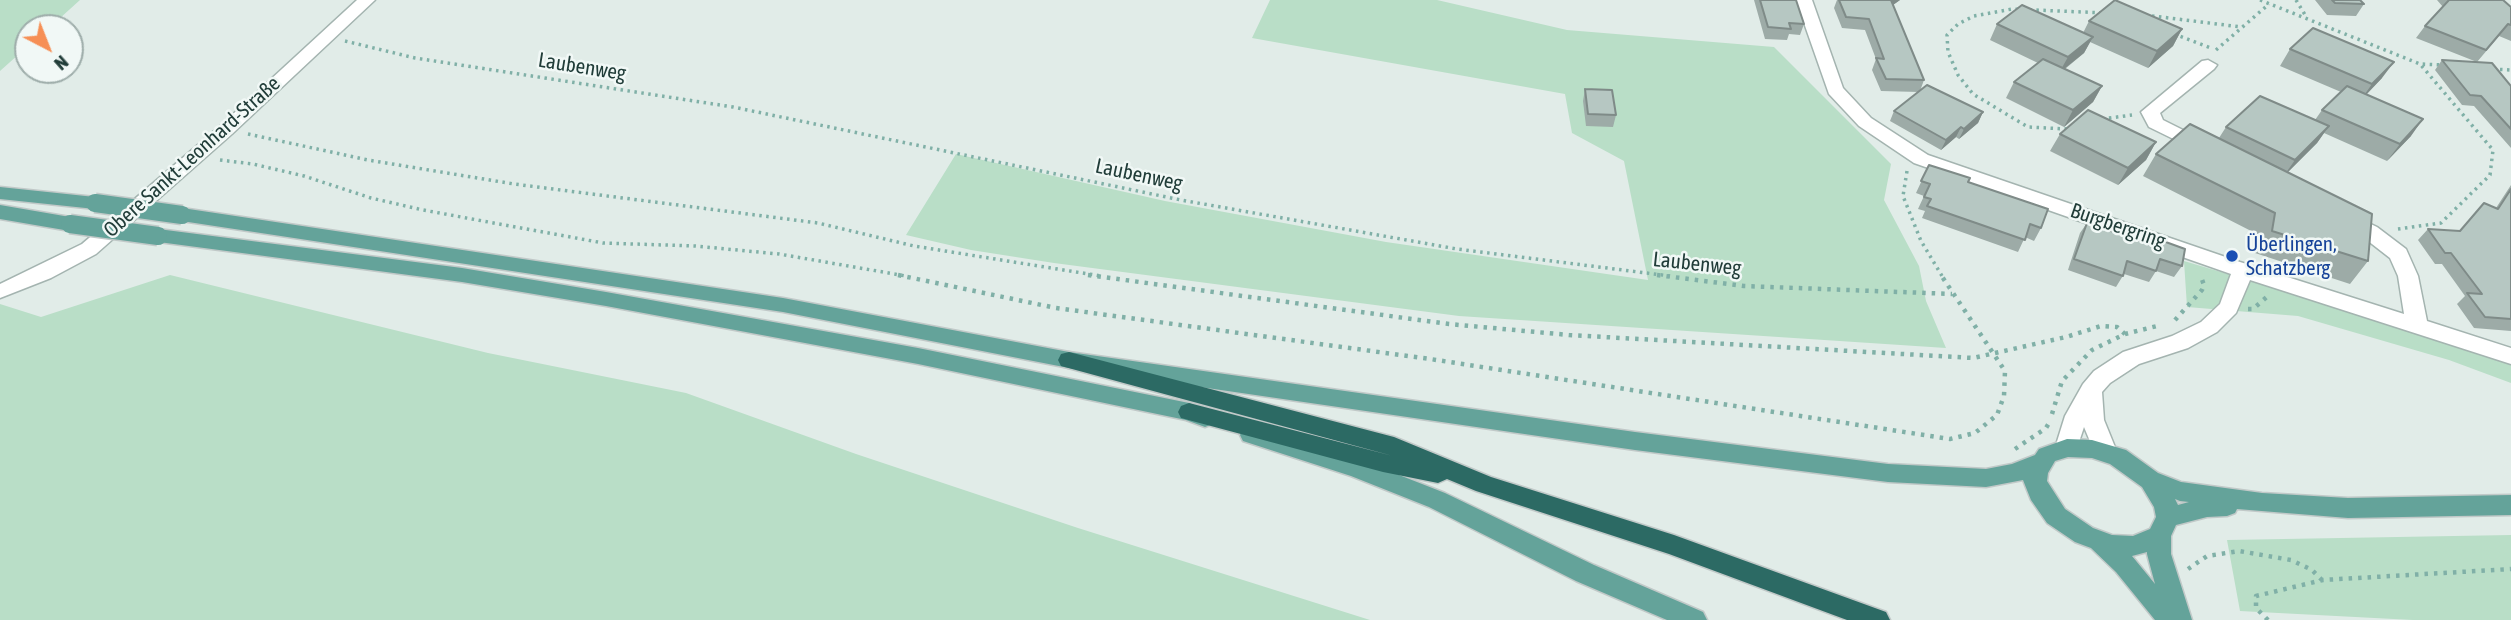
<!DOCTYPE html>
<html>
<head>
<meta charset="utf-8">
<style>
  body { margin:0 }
  #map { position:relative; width:2511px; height:620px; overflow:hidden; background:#e1ece8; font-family:"Asap Condensed",sans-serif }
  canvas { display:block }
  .north { position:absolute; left:14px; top:14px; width:70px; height:70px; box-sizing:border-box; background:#f1f8f6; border:2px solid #9eadaa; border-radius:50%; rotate:138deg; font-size:19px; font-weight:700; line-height:28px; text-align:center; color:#213d39 }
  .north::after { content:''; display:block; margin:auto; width:24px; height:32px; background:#f68f55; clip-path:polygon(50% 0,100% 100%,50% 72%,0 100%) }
</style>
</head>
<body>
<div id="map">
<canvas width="2511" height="620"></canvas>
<div class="north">N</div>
</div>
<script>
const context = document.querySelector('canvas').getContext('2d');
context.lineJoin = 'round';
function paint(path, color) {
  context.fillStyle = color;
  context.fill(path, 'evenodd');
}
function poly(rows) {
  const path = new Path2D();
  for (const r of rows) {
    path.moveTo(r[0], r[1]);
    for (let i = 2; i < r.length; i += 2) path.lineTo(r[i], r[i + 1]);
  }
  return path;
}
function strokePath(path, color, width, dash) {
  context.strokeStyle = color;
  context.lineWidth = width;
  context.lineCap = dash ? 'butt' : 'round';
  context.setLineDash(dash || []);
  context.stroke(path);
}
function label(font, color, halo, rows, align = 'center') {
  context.font = font + ' "Asap Condensed",sans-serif';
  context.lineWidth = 5;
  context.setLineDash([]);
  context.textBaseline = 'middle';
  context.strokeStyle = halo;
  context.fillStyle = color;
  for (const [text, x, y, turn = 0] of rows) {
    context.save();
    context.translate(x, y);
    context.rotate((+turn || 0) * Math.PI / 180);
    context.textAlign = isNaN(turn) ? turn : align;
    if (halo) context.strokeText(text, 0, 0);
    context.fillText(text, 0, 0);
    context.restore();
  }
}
const green = poly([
  [0,0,80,0,49,28,28,28,28,46,0,71],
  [1270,0,1437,0,1567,30,1774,47,1891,164,1884,200,1919,266,1926,301,1946,348,1459,316,1054,263,971,250,906,235,956,154,1165,201,1386,242,1648,280,1624,161,1572,133,1565,94,1252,38],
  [2184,261,2511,358,2511,383,2449,360,2298,316,2187,307],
  [170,275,488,353,686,393,856,454,1078,528,1370,620,0,620,0,304,41,317],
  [2511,535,2511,620,2413,620,2240,611,2227,540]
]);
const pathFar1 = poly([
  [2260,0,2420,64,2443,65],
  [2296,0,2307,18],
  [2145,15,2241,27],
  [2174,34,2211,48],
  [345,41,415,58,733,107,1181,200,1457,249,1670,276],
  [2216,50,2269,4],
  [2493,69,2511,70],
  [2102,119,2132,115],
  [2067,129,2028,127,1973,94,1958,75,1948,52,1947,35,1958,24,1974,16,2012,9,2106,13],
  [248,134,368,160,514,184,818,223,914,246,1101,276],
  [220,160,253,164,304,176,371,198,423,210,603,243,695,246,779,254,906,276],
  [1907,171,1903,196,1921,241,1942,276],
  [2398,229,2441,223,2490,175,2493,150,2420,64]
]);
const path = poly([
  [898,275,1056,308,1430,359,1950,439,1975,433,1997,415,2004,396,2005,371,1941,275],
  [1088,275,1449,324,1569,335,1973,358,2066,337,2101,326,2117,327,2125,334],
  [1657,275,1744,286,1952,294],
  [2248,309,2253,309,2269,295],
  [2175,320,2202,290,2204,285,2201,277],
  [2052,414,2062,381,2092,350,2125,334,2161,325],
  [2015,449,2046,428,2049,423],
  [2188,569,2207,556,2239,551,2291,560,2312,570,2322,580],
  [2268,620,2256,608,2256,596,2323,580,2511,569]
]);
const minor = poly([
  [357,0,375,0,232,134,96,254,51,278,0,298,0,284,82,244,220,126,357,0],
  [1796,0,1812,0,1843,88,1871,118,1928,155,2240,262,2404,314,2398,276,2390,258,2363,237,2338,225,2335,220,2338,215,2352,215,2377,227,2406,249,2418,276,2427,321,2511,348,2511,364,2250,280,2236,313,2217,332,2188,348,2139,364,2110,383,2102,392,2104,420,2117,452,2113,458,2105,461,2097,458,2084,427,2075,454,2067,457,2059,454,2055,448,2065,416,2083,384,2094,371,2123,352,2172,336,2201,322,2220,304,2231,274,1914,163,1859,126,1829,94,1796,0],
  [2208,60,2217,65,2214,69,2160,113,2163,120,2211,144,2213,148,2211,152,2204,154,2149,127,2141,112,2202,61,2208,60]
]);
const major = poly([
  [0,187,95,197,102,198,105,203,102,208,95,209,0,199,0,187],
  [0,205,70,217,77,219,80,224,77,229,70,231,0,219,0,205],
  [182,208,783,298,1069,352,1635,432,1888,464,1986,469,2012,464,2035,455,2039,449,2067,439,2092,440,2126,450,2158,473,2181,482,2262,493,2348,498,2511,495,2511,515,2348,518,2237,509,2235,513,2227,516,2207,517,2176,525,2171,536,2171,554,2192,620,2155,620,2116,572,2091,548,2075,542,2047,523,2031,500,2023,480,1986,487,1888,482,1635,450,1069,368,783,312,175,220,172,215,175,210,182,208],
  [2068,457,2092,458,2110,464,2142,487,2154,507,2156,517,2150,529,2133,536,2112,535,2093,528,2065,509,2047,481,2048,473,2055,461,2068,457],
  [2175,499,2180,501,2189,502,2178,505,2175,499],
  [2147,552,2147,554,2155,584,2132,556,2147,552],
  [158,229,462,268,606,292,918,348,1189,403,1213,412,1216,418,1213,424,1205,427,1186,420,918,364,606,306,462,282,151,241,148,236,151,231,158,229],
  [1251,426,1366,462,1445,493,1594,565,1703,612,1707,620,1667,620,1576,581,1429,507,1351,476,1243,441,1240,435,1243,429,1251,426]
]);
const highway = poly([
  [1069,352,1394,437,1491,477,1674,535,1886,612,1890,620,1847,620,1669,554,1476,491,1447,479,1438,483,1383,472,1181,418,1178,412,1181,406,1189,403,1393,456,1061,366,1058,360,1061,354,1069,352]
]);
const majorBridge = poly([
  [95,203,182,215],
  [70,224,158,236]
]);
const wall = poly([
  [1754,0,1796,0,1804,24,1800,35,1789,34,1787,40,1765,39],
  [1837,0,1900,0,1893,5,1924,80,1920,91,1983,112,1978,123,1959,139,1956,137,1941,150,1890,121,1894,111,1919,92,1881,91,1872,70,1876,59,1865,30,1842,28,1834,8],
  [2315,0,2360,0,2364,4,2356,16,2327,15],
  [2437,0,2503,0,2511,7,2511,41,2499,36,2477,62,2416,38,2425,26,2443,7],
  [2089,21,2182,29,2173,46,2148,68,2090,42,2084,53,2065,69,2102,86,2093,102,2064,127,2006,98,2014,82,2038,63,1990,40,1997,24,2083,33],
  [2290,49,2382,78,2366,95,2411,136,2387,161,2324,133,2317,143,2288,172,2368,261,2350,284,2255,253,2259,235,2143,176,2156,154,2219,138,2226,127,2315,120,2322,110,2341,92,2280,66],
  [2442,60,2511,86,2511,148,2474,106,2462,105,2435,70],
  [1585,89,1616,115,1613,127,1586,126,1583,101],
  [2060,134,2156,142,2146,160,2118,185,2050,151],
  [1929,165,1968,182,2041,228,2034,241,2025,237,2018,252,1922,218,1925,211,1918,209,1924,196,1916,193],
  [2511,185,2511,331,2474,328,2457,304,2465,296,2442,264,2435,264,2418,240,2428,229,2460,231,2496,208],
  [2087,223,2159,248,2163,241,2182,266,2174,277,2156,271,2149,282,2124,274,2116,287,2068,270,2080,233]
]);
const shadedWall = poly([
  [1890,0,1900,0,1886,10],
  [2182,29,2173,46,2148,68,2157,51],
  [2093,37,2084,53,2059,73,2068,57],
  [2394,62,2382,78,2360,101,2372,84],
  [2102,86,2093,102,2064,127,2073,110],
  [1983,112,1978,123,1959,139,1964,129],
  [2423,119,2411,136,2387,161,2400,144],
  [2329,126,2317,143,2283,177,2295,160],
  [1961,127,1956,137,1941,150,1946,140],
  [2156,142,2146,160,2118,185,2128,168]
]);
const building = poly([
  [1760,0,1796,0,1804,24,1789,23,1791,29,1768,27,1760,0],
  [1839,0,1891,0,1924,80,1886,79,1876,58,1884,59,1869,19,1846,17,1839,0],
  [2115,0,2182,29,2157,51,2089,21,2115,0],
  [2332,0,2360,0,2364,4,2335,3,2332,0],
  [2449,0,2503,0,2511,7,2511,25,2508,24,2486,50,2425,26,2449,0],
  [2022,5,2093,37,2068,57,1997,24,2022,5],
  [2313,28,2394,62,2372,84,2290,49,2313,28],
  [2043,59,2102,86,2073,110,2014,82,2043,59],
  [2442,60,2492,63,2511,86,2511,129,2481,96,2470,95,2442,60],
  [1927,85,1983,112,1964,129,1961,127,1946,140,1894,111,1927,85],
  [2347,86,2423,119,2400,144,2322,110,2347,86],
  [1585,89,1612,90,1616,115,1588,114,1585,89],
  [2260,96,2329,126,2295,160,2226,127,2260,96],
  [2088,110,2156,142,2128,168,2060,134,2088,110],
  [2190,124,2372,214,2368,261,2272,231,2275,213,2156,154,2190,124],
  [1929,165,1970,178,1968,182,2048,209,2041,228,2030,224,2025,240,1927,206,1931,199,1924,197,1930,184,1921,181,1929,165],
  [2511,189,2511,319,2485,317,2467,293,2482,294,2451,253,2445,253,2428,229,2460,231,2484,203,2498,209,2511,189],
  [2087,223,2162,248,2163,241,2185,249,2182,266,2160,259,2156,271,2127,261,2123,276,2074,259,2087,223]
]);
const markers = [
  [2232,256,7,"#1a4fb4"]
];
const streetNames = [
  ["Laubenweg",582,67,9],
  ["Obere Sankt-Leonhard-Straße",192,157,-42],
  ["Laubenweg",1139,175,12],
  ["Burgbergring",2118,226,19],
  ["Laubenweg",1697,264,6]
];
const transitNames = [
  ["Überlingen,",2246,244],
  ["Schatzberg",2246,268]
];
paint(green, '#b9dec7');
strokePath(minor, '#a4b4b0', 3);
strokePath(major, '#c1c9c8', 3);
strokePath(highway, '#c1c9c8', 3);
strokePath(pathFar1, '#80b0a7', 3.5, [2.5, 4.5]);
strokePath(path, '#80b0a7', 4.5, [3.5, 6]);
paint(minor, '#fff');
paint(major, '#64a39a');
paint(highway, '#2c6a64');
strokePath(majorBridge, '#c1c9c8', 21, []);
strokePath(majorBridge, '#64a39a', 18);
paint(wall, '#9daba7');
paint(shadedWall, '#7f8b88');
paint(building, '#b6c7c2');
strokePath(building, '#7f8b88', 2);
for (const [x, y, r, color] of markers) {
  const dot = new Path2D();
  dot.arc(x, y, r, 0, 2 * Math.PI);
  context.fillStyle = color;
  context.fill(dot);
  strokePath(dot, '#f1f8f6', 2.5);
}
label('21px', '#213d39', '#f1f8f6', streetNames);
label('21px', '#164399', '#f1f8f6', transitNames, 'left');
</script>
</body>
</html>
